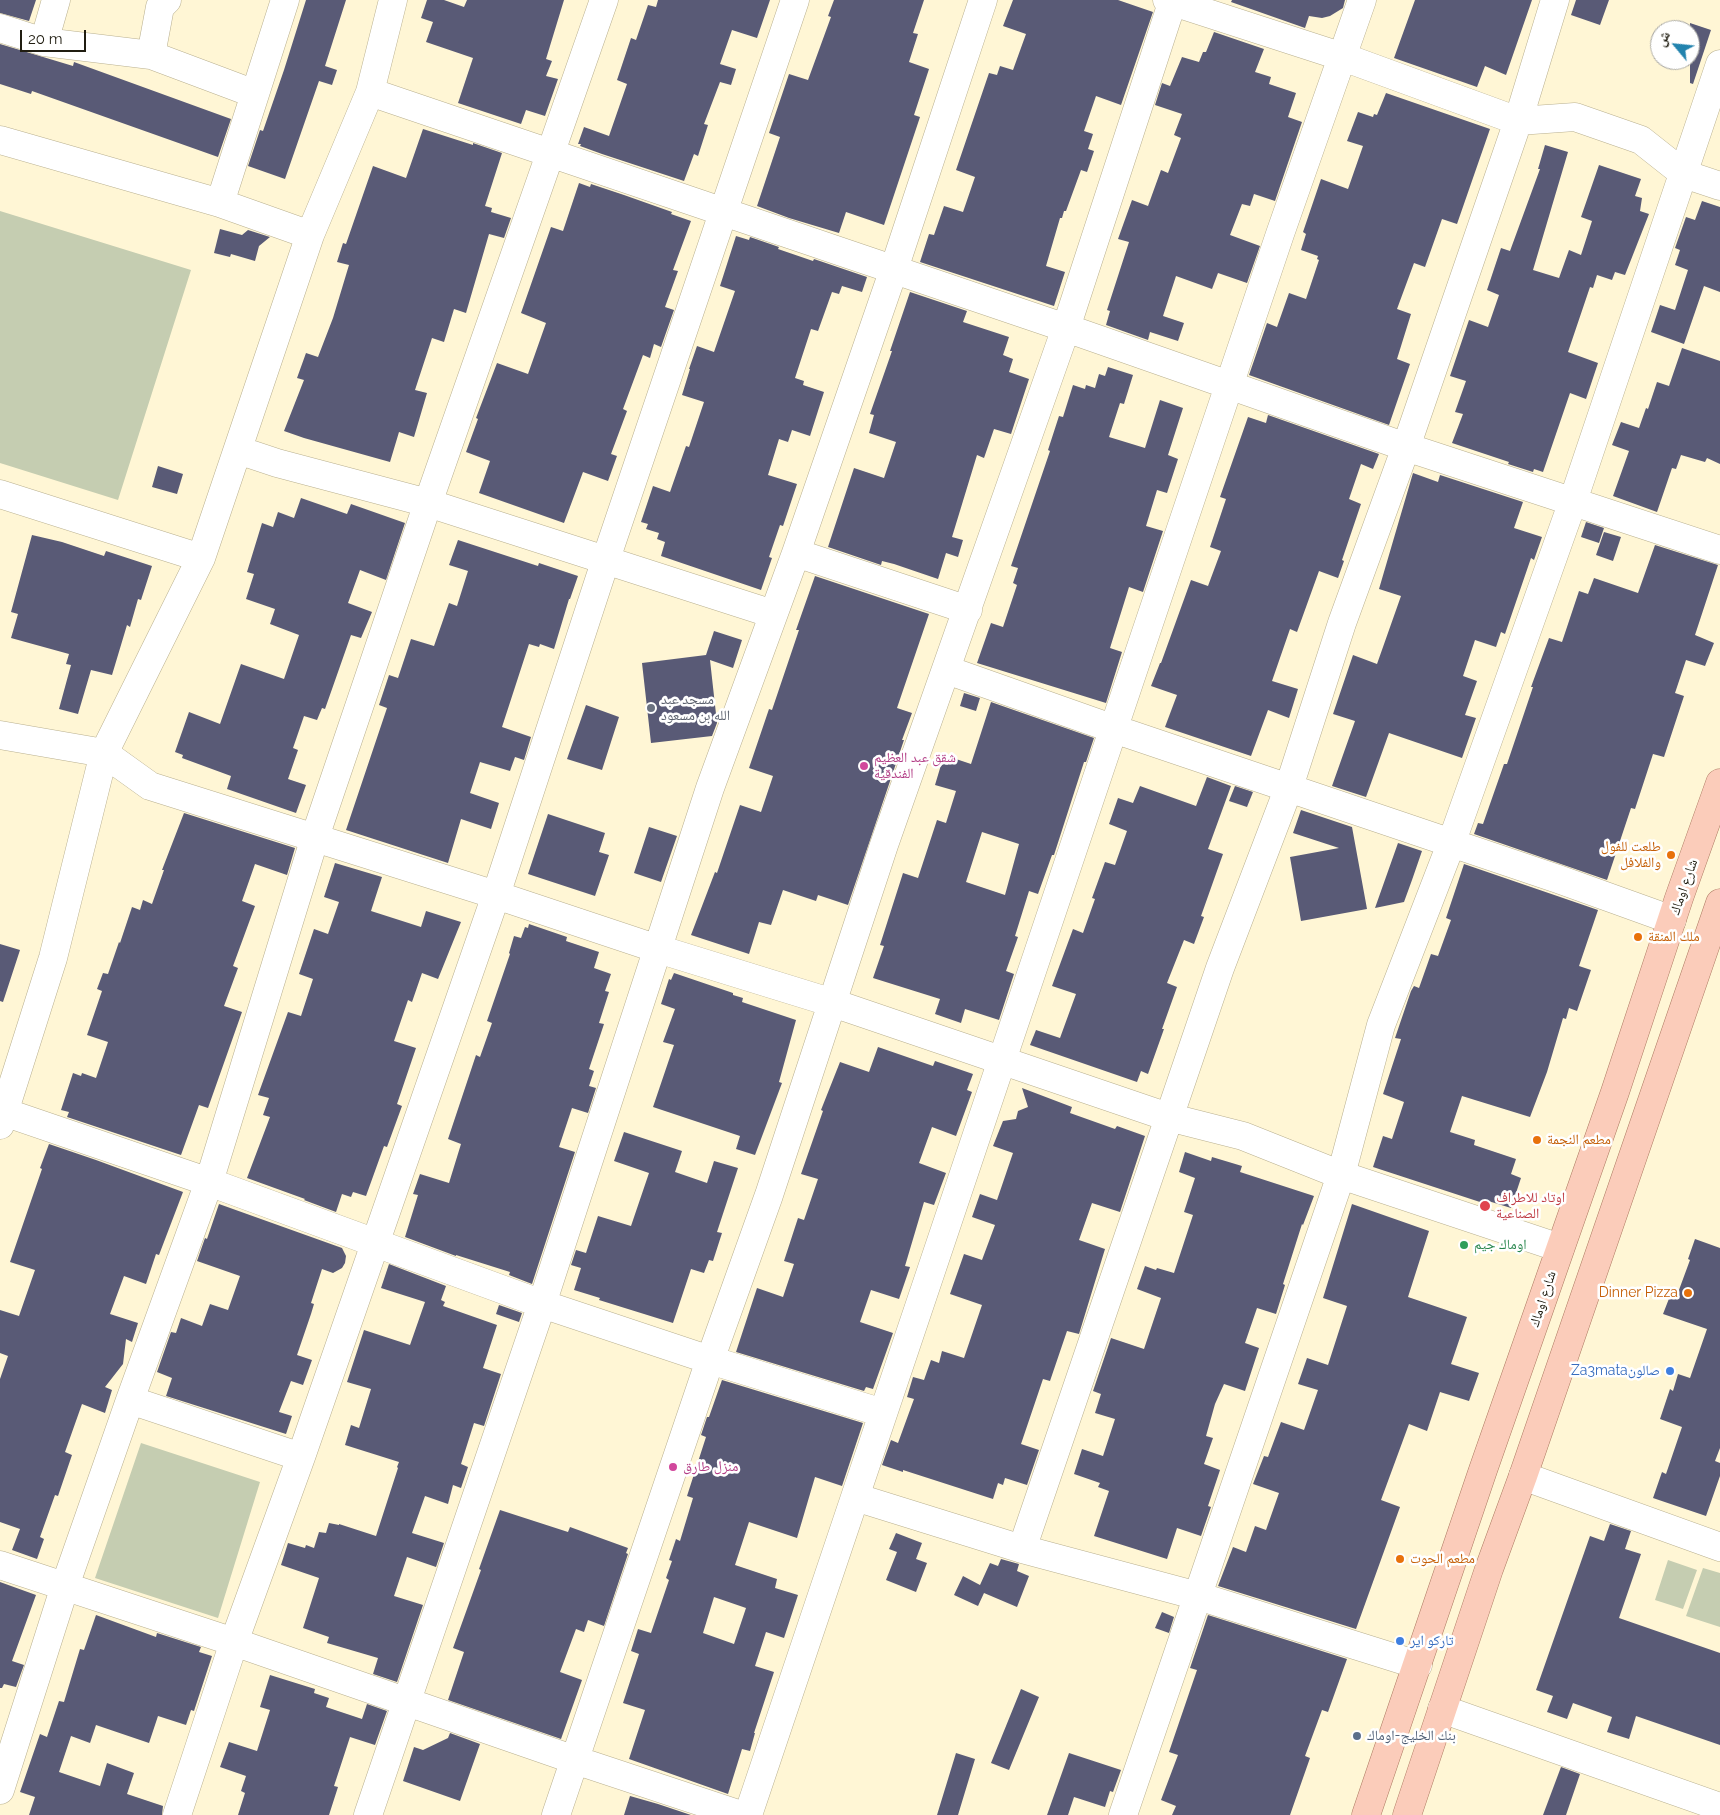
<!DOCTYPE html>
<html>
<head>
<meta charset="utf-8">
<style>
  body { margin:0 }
  #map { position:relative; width:1720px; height:1815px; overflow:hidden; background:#fff6d5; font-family:Raleway,"Noto Naskh Arabic",sans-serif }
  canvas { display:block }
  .north { position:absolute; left:1650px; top:20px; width:50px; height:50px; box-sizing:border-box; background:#fff; border:1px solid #a6a5a0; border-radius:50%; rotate:298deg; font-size:14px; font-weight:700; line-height:20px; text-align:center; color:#201d11 }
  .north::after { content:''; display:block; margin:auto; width:18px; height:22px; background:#2283ae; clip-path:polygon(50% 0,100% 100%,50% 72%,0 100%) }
  .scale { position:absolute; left:20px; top:30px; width:66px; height:22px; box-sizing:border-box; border:2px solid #201d11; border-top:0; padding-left:6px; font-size:15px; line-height:18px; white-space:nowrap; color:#201d11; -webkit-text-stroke:4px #fff; paint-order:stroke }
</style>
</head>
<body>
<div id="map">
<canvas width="1720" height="1815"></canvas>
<div class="north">ش</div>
<div class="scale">20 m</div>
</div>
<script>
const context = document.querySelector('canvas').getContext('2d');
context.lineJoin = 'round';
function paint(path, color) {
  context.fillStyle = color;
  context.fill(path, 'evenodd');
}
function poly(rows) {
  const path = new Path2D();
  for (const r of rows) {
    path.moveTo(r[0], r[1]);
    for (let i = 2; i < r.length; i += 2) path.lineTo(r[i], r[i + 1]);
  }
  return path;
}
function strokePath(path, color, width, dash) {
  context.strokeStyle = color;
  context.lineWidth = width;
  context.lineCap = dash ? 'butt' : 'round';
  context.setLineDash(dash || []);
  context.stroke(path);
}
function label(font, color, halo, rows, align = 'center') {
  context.font = font + ' Raleway,"Noto Naskh Arabic",sans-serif';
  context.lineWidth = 5;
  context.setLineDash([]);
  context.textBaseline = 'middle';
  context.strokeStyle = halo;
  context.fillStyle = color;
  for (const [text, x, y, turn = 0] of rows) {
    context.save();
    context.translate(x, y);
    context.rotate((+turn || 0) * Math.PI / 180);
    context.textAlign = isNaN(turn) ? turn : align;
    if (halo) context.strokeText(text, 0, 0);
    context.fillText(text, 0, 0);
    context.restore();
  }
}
const green = poly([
  [0,211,191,270,118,500,0,463],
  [141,1443,260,1482,218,1618,95,1578],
  [1668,1560,1697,1570,1683,1609,1655,1600],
  [1703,1568,1720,1573,1720,1627,1686,1616]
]);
const building = poly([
  [0,0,36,0,29,21,0,13],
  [306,0,346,0,325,66,337,70,332,85,319,81,285,179,248,166,260,130,263,131,284,70],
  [427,0,444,0,464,7,467,0,564,0,546,59,552,61,546,76,558,79,545,116,526,110,521,124,458,103,473,58,426,42,433,22,421,18],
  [658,0,770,0,757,38,732,30,720,64,736,69,731,85,720,82,704,124,708,125,698,156,694,154,684,181,602,154,580,146,581,144,578,144,584,127,609,136,627,84,617,80,631,38,636,40,648,5,656,7],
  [834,0,924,0,913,33,918,34,909,62,929,69,914,115,920,117,884,225,846,212,839,233,789,218,757,206,780,137,769,133,789,74,808,80,831,17,828,16],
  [1013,0,1118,0,1153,12,1121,105,1096,96,1084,131,1093,134,1088,149,1094,151,1087,172,1081,170,1066,211,1064,211,1062,218,1060,218,1046,266,1065,272,1054,306,920,262,929,234,934,235,944,206,963,212,975,177,956,170,989,73,997,75,1000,66,1013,70,1026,34,1003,26],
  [1232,0,1345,0,1343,8,1330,16,1322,18,1309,16,1305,28,1231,2],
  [1415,0,1532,0,1506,75,1485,66,1477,87,1394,58],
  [1576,0,1609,0,1600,25,1571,15],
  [1690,23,1711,30,1693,84,1690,83],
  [1214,32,1264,49,1255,72,1271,77,1269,84,1296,93,1288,117,1302,122,1275,201,1254,194,1250,206,1242,204,1230,235,1260,246,1247,283,1218,273,1212,289,1176,276,1163,316,1184,323,1178,341,1150,332,1148,340,1106,325,1110,311,1107,310,1129,242,1118,239,1132,200,1148,206,1161,170,1168,173,1181,138,1174,135,1182,114,1155,105,1162,83,1170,86,1182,57,1199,62,1203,52,1206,52],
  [0,44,73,66,74,62,231,119,218,157,32,91,31,94,0,84],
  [1386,93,1490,129,1457,224,1442,219,1425,267,1414,263,1397,309,1411,314,1397,359,1410,364,1389,425,1249,375,1267,323,1277,327,1289,293,1306,299,1319,260,1317,259,1318,256,1301,250,1306,234,1303,232,1321,179,1348,189,1363,146,1347,141,1358,112,1373,117,1374,114,1377,115],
  [423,129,473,145,473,143,502,153,485,206,492,208,491,212,511,218,504,238,489,234,466,313,454,309,444,342,432,338,415,390,427,393,414,437,399,432,390,462,304,438,284,431,304,380,297,378,306,353,318,357,333,318,349,265,337,262,343,243,346,244,373,166,406,178],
  [1545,145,1568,152,1533,270,1559,278,1569,250,1581,255,1592,221,1581,217,1599,165,1641,179,1635,196,1642,198,1640,211,1649,214,1625,275,1615,272,1612,280,1597,275,1593,288,1590,287,1568,352,1598,363,1586,399,1570,393,1543,472,1534,469,1533,472,1508,464,1509,462,1452,443,1463,414,1455,412,1466,381,1450,376,1469,320,1488,327,1499,295,1487,290,1501,248,1510,251,1540,169,1538,169],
  [579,183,590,187,591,184,624,195,672,212,671,214,691,221,673,270,678,271,665,307,674,310,661,347,654,344,650,358,643,355,623,409,627,411,611,454,617,456,608,481,583,472,564,523,479,493,490,461,466,452,478,419,476,418,497,363,528,374,546,323,521,313,551,227,563,231],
  [1702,201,1720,207,1720,292,1704,286,1684,344,1651,332,1660,305,1675,310,1688,270,1675,265,1680,250,1675,248,1686,217,1695,220],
  [220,229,242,235,248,230,270,237,259,246,255,261,231,254,230,257,214,253],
  [736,236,749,240,750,237,779,247,778,249,813,261,814,259,867,277,862,292,842,286,839,294,832,292,818,331,811,329,795,378,804,381,803,385,824,392,810,436,792,430,788,442,779,439,768,475,797,484,783,526,780,525,769,557,772,558,761,590,661,556,665,542,657,539,659,533,646,529,648,524,641,522,653,486,670,492,686,446,689,447,704,402,682,395,690,369,689,369,697,346,714,352,735,291,720,286],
  [910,292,967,311,963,322,1009,337,1003,355,1013,359,1009,372,1029,379,1011,434,994,429,984,458,977,455,952,537,963,540,958,557,946,553,938,579,894,564,882,561,881,565,828,547,854,468,884,478,896,442,869,433,874,415,870,414,892,351,890,351],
  [1682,348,1720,361,1720,464,1707,458,1705,462,1681,455,1676,469,1672,468,1657,512,1613,496,1629,451,1612,445,1621,422,1639,428,1646,408,1648,409,1657,382,1669,386],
  [1108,367,1133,375,1124,404,1120,403,1109,437,1145,448,1160,400,1183,408,1168,455,1178,459,1167,493,1157,490,1146,526,1163,531,1143,592,1129,587,1110,648,1122,652,1106,703,977,663,991,623,1003,627,1017,585,1013,583,1018,568,1011,566,1050,451,1048,450,1059,416,1063,417,1073,385,1085,389,1086,385,1095,388,1099,374,1105,376],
  [1268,415,1379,454,1373,469,1361,464,1349,499,1361,504,1342,560,1344,561,1338,578,1319,571,1297,632,1290,629,1272,681,1298,689,1289,718,1268,710,1251,756,1165,727,1177,695,1151,686,1160,663,1161,663,1191,580,1208,586,1221,551,1210,547,1226,499,1220,497,1248,417,1266,423],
  [158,466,183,474,177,494,152,487],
  [1413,473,1438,482,1440,475,1523,502,1514,528,1542,537,1534,560,1531,558,1505,634,1501,632,1496,647,1475,640,1463,676,1477,681,1465,715,1476,718,1462,758,1389,733,1366,797,1332,786,1355,721,1333,714,1353,655,1377,664,1401,596,1379,589],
  [301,498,347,514,351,504,405,523,386,580,360,570,348,603,372,612,361,638,351,635,325,709,322,708,317,720,304,716,293,748,298,750,288,779,306,785,296,813,227,789,231,776,182,758,183,755,175,752,189,712,220,724,241,664,284,679,299,635,270,624,275,609,246,599,254,574,247,572,262,523,273,527,278,512,294,518],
  [1586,522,1604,528,1599,543,1581,537],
  [1604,532,1621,537,1613,561,1596,555],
  [32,535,62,542,104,556,106,551,152,566,141,600,138,599,130,627,127,625,112,675,91,670,78,714,59,709,71,665,66,664,69,654,11,638,18,614,11,612],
  [458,540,538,566,539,563,578,576,570,599,569,599,554,649,540,644,539,647,529,644,502,727,531,737,524,760,515,757,510,771,480,762,470,793,499,803,491,829,461,819,448,863,346,830,387,708,379,705,389,675,398,678,411,639,434,646,449,603,457,606,468,571,449,565],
  [1655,545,1718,565,1695,635,1714,643,1705,666,1686,660,1675,693,1684,696,1664,757,1653,754,1635,809,1631,808,1607,880,1474,834,1478,823,1483,824,1504,764,1507,764,1533,687,1531,687,1549,638,1562,642,1579,591,1588,594,1594,578,1638,593],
  [815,576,929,614,897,708,912,713,902,740,904,740,848,905,818,895,816,901,783,890,771,925,759,922,749,954,691,935,715,872,717,873,740,805,761,812,773,776,749,768,769,709,772,710,799,630,796,630],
  [714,631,742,640,733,668,710,660,717,723,712,736,651,743,642,663,706,655],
  [964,693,980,698,976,711,960,706],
  [991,702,1094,738,1086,762,1084,762,1054,855,1052,855,1038,894,1029,891,1015,936,1018,937,1006,971,1014,974,999,1020,965,1009,961,1023,935,1014,940,999,873,978,884,946,880,945,903,873,918,878,937,820,946,823,956,791,935,785,944,755,971,764],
  [982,832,1019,844,1005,895,966,882],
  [586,705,619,717,602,770,567,759],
  [1207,777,1231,786,1208,849,1223,854,1201,916,1204,917,1194,944,1184,940,1167,983,1177,987,1162,1029,1164,1029,1148,1074,1141,1071,1137,1082,1030,1045,1036,1030,1060,1038,1076,994,1052,986,1073,929,1083,933,1095,899,1092,898,1105,862,1115,865,1127,831,1109,824,1118,798,1133,803,1140,786,1196,806],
  [1235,786,1253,792,1247,807,1229,801],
  [1301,810,1352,827,1367,909,1301,921,1290,857,1339,848,1293,833],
  [184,813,295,848,287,875,255,864,242,901,255,906,233,966,238,968,224,1006,242,1012,208,1108,199,1105,181,1155,67,1117,69,1112,61,1110,73,1073,81,1076,82,1073,96,1078,108,1042,87,1035,102,991,97,989,103,973,108,974,119,942,120,943,132,907,140,910,143,900,152,904,164,870,162,870],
  [548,814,605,833,599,852,609,855,595,896,528,874],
  [649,827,677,836,661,882,634,873],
  [1398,843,1422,851,1412,880,1404,902,1375,908],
  [335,863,382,877,371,911,421,927,426,911,461,922,438,979,422,973,412,1002,408,1000,394,1041,416,1048,397,1104,402,1106,387,1147,384,1146,366,1196,353,1192,351,1197,342,1194,336,1212,304,1200,305,1199,247,1178,270,1117,263,1115,269,1098,258,1095,288,1012,301,1016,313,979,299,974,314,929,328,934,339,902,324,897],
  [1464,864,1598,910,1579,966,1591,970,1577,1011,1569,1008,1566,1019,1563,1018,1547,1072,1530,1117,1462,1096,1450,1132,1475,1140,1474,1145,1516,1159,1511,1174,1521,1178,1511,1208,1485,1200,1483,1203,1373,1167,1383,1136,1392,1139,1404,1102,1383,1094,1401,1039,1395,1038,1411,991,1414,986,1419,988,1431,954,1438,956,1451,920,1446,918],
  [529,924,567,937,566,941,599,952,594,968,611,974,605,991,609,992,599,1023,604,1024,589,1069,594,1071,589,1086,596,1088,588,1113,572,1108,559,1147,575,1152,532,1284,509,1275,510,1272,456,1255,456,1256,405,1237,418,1195,413,1194,420,1174,449,1183,461,1144,448,1139,476,1055,480,1057,492,1023,487,1021,510,954,509,953,514,936,521,938,525,927,528,928],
  [0,944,20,950,3,1002,0,1001],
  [674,973,733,993,733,995,743,998,742,1002,796,1020,779,1082,782,1083,755,1155,736,1149,740,1136,653,1107,674,1045,663,1042,675,1009,661,1004,669,979,671,980],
  [878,1047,933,1066,935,1061,973,1074,967,1090,972,1092,956,1136,932,1127,919,1163,946,1173,934,1205,924,1202,905,1266,910,1267,899,1299,871,1290,860,1322,893,1333,873,1389,866,1387,864,1391,736,1352,757,1288,783,1297,794,1264,784,1261,798,1218,804,1220,818,1179,801,1174,823,1111,821,1110,840,1062,869,1072],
  [1022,1088,1072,1107,1070,1113,1115,1129,1117,1126,1145,1136,1120,1212,1092,1203,1079,1240,1105,1249,1079,1334,1067,1331,1050,1381,1043,1379,1021,1444,1039,1450,1027,1485,1005,1478,1003,1485,998,1483,993,1499,903,1470,903,1472,882,1465,891,1440,898,1443,914,1399,907,1397,913,1377,924,1380,931,1360,939,1363,942,1351,964,1358,982,1305,950,1294,964,1254,982,1260,995,1225,972,1217,980,1194,997,1200,1013,1153,993,1146,1003,1121,1016,1119,1018,1111,1028,1107],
  [624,1132,682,1151,675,1172,707,1183,714,1161,738,1168,717,1232,722,1233,713,1261,709,1260,704,1273,691,1269,673,1323,599,1300,600,1298,574,1290,581,1268,571,1265,576,1250,586,1253,598,1216,631,1226,649,1173,614,1161],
  [49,1144,96,1160,183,1192,159,1255,156,1254,146,1284,124,1276,110,1314,138,1323,132,1342,126,1339,123,1364,105,1387,112,1390,105,1413,82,1404,65,1452,72,1455,58,1496,55,1495,40,1537,44,1539,37,1559,12,1550,20,1529,0,1522,0,1379,8,1356,0,1353,0,1310,19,1316,35,1270,10,1262,42,1169,40,1168],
  [1185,1152,1211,1161,1212,1157,1242,1166,1240,1172,1314,1196,1303,1225,1302,1224,1283,1284,1285,1285,1276,1314,1257,1308,1245,1343,1259,1348,1245,1391,1224,1384,1215,1404,1206,1436,1213,1438,1204,1464,1220,1470,1208,1506,1211,1507,1201,1536,1177,1528,1167,1559,1094,1536,1109,1491,1098,1487,1100,1483,1074,1474,1082,1449,1103,1456,1115,1419,1095,1413,1101,1394,1093,1391,1111,1338,1144,1349,1161,1298,1137,1289,1145,1266,1156,1270,1157,1268,1174,1273,1193,1215,1184,1212,1195,1178,1179,1172],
  [219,1204,342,1248,346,1256,345,1263,342,1268,333,1273,322,1269,311,1303,314,1304,311,1314,297,1355,312,1360,303,1385,291,1381,279,1412,292,1416,286,1434,166,1396,172,1378,157,1372,171,1332,176,1333,181,1318,202,1326,210,1304,228,1310,240,1276,197,1261,205,1238,207,1239],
  [1352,1204,1429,1231,1408,1297,1467,1317,1451,1364,1479,1373,1469,1401,1440,1392,1427,1431,1409,1424,1381,1500,1400,1507,1356,1629,1218,1586,1233,1547,1246,1552,1255,1526,1266,1530,1279,1493,1253,1484,1264,1456,1268,1457,1281,1422,1304,1430,1318,1390,1298,1384,1307,1358,1328,1365,1347,1306,1323,1298],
  [1695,1239,1720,1248,1720,1448,1715,1461,1720,1463,1720,1476,1706,1516,1653,1498,1662,1472,1666,1474,1682,1427,1660,1419,1670,1389,1673,1391,1678,1374,1690,1378,1707,1329,1663,1314,1670,1296,1676,1298,1690,1260,1688,1259],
  [389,1264,446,1286,441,1300,445,1302,443,1306,497,1325,483,1368,501,1374,484,1426,474,1423,461,1464,468,1467,461,1488,453,1485,448,1504,425,1496,412,1533,444,1543,436,1567,407,1557,394,1596,423,1605,397,1682,373,1674,378,1658,327,1643,329,1637,303,1628,319,1578,281,1565,288,1543,305,1548,306,1545,314,1548,319,1532,326,1533,329,1523,339,1525,339,1524,376,1536,398,1468,397,1467,399,1462,345,1445,351,1425,359,1428,371,1389,347,1382,364,1330,410,1345,425,1302,381,1288],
  [499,1305,522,1313,519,1322,496,1314],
  [722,1380,863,1423,842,1486,815,1477,797,1538,749,1522,735,1565,777,1579,775,1588,798,1595,784,1638,766,1632,755,1666,774,1672,754,1733,755,1733,750,1751,742,1749,728,1794,629,1759,645,1710,623,1703,639,1654,631,1651,638,1629,651,1633,669,1580,666,1578,672,1561,669,1560,676,1539,680,1541,693,1498,687,1496,706,1437,701,1435,707,1417,709,1417],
  [714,1597,746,1608,734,1644,703,1633],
  [500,1510,568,1532,570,1527,628,1548,626,1553,628,1554,604,1626,588,1620,584,1632,576,1629,560,1672,582,1680,561,1739,448,1700,464,1652,453,1648,481,1570,479,1569],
  [1610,1524,1631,1531,1625,1549,1641,1554,1619,1618,1720,1653,1720,1745,1636,1716,1629,1739,1607,1732,1612,1717,1573,1703,1567,1719,1547,1712,1553,1696,1536,1690,1590,1536,1604,1541],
  [896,1533,922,1543,916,1559,927,1563,916,1592,886,1580,897,1552,889,1549],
  [1001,1559,1019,1564,1017,1571,1029,1576,1017,1607,984,1593,978,1606,954,1595,963,1576,980,1585,990,1563,998,1566],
  [0,1582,36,1595,12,1661,24,1665,16,1687,4,1684,2,1688,0,1688],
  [1162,1612,1174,1617,1169,1633,1155,1628],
  [96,1615,156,1637,157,1633,201,1647,199,1652,212,1656,194,1711,191,1710,186,1725,158,1716,149,1743,96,1725,90,1743,71,1736,59,1772,100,1786,107,1763,134,1773,127,1794,163,1806,162,1815,29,1815,35,1797,20,1792,40,1734,47,1737,59,1701,64,1702,80,1649,84,1650],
  [1208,1615,1347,1659,1328,1712,1322,1710,1305,1756,1310,1758,1290,1815,1172,1815,1176,1806,1161,1800,1178,1755,1169,1752,1197,1670,1190,1668],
  [270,1675,315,1689,314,1693,329,1698,326,1707,362,1719,367,1704,387,1711,375,1745,350,1737,334,1786,338,1787,329,1815,238,1815,245,1793,241,1791,246,1776,220,1767,229,1742,257,1751,270,1710,260,1707],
  [1021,1689,1039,1697,1009,1770,991,1763],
  [450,1733,480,1744,460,1801,403,1781,414,1747,423,1750,448,1738],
  [956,1753,975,1759,958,1815,937,1815],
  [1069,1753,1121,1770,1113,1792,1110,1791,1105,1807,1074,1797,1068,1815,1047,1815],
  [1561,1767,1580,1774,1566,1815,1543,1815],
  [630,1796,658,1804,691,1815,624,1815]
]);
const minor = poly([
  [167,0,160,7,151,55,255,94,220,203],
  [1167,0,1343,57,1518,121,1575,117,1641,140,1684,174,1720,186],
  [0,28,44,42,151,55],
  [44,42,56,0],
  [370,92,1066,328,1406,447,1720,550],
  [255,94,285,0],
  [0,140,220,203,310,235],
  [238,450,277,463,428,503,773,614],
  [0,494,201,558],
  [796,553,968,610],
  [947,670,1114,729,1558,879,1672,920],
  [0,735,104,753,150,786,496,895,658,949,833,1003,1168,1117,1243,1136,1341,1175,1560,1248],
  [4,1112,209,1182,542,1304,710,1360,883,1413],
  [0,1125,53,958,104,753,201,558,310,235,370,92,393,0],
  [130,1400,301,1457],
  [1523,1476,1720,1547],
  [855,1497,1022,1549,1198,1596,1418,1665],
  [1022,1549,1220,968,1289,787,1342,623,1406,447,1518,121,1555,0],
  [0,1565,234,1642,575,1760,741,1815],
  [1442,1709,1720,1807],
  [0,1790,65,1586,130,1400,209,1182,315,837,428,503,604,0],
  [177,1815,234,1642,301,1457,496,895,606,559,795,0],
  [368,1815,542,1304,710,788,796,553,894,269,983,0],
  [556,1815,710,1360,769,1195,884,845,1066,328,1173,0],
  [748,1815,1280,234,1362,0],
  [1123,1815,1341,1175,1381,1025,1451,844,1573,501,1720,64]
]);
const major = poly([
  [1366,1815,1483,1470,1615,1092,1679,898,1720,783],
  [1407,1815,1489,1569,1523,1476,1720,903]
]);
const markers = [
  [651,708,5,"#6b7280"],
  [864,766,5,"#d1479c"],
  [1671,855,5,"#e8710a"],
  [1638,937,5,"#e8710a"],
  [1537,1140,5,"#e8710a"],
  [1485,1206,6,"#e0444e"],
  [1464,1245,5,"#2e9e5b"],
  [1688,1293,5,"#e8710a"],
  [1670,1371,5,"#3f7fe0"],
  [673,1467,5,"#d1479c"],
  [1400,1559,5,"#e8710a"],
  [1400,1641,5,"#3f7fe0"],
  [1357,1736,5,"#5c6f8a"]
];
const worshipNames = [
  ["مسجد عبد",661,700],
  ["الله بن مسعود",661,716]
];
const hotelNames = [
  ["شقق عبد العظيم",874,758],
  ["الفندقية",874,774],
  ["منزل طارق",683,1467]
];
const foodNames = [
  ["طلعت للفول",1661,847,"right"],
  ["والفلافل",1661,863,"right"],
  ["ملك المنقة",1648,937],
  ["مطعم النجمة",1547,1140],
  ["Dinner Pizza",1678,1293,"right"],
  ["مطعم الحوت",1410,1559]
];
const streetNames = [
  ["شارع اوماك",1684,887,-71],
  ["شارع اوماك",1543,1299,-72]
];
const healthNames = [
  ["اوتاد للاطراف",1496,1198],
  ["الصناعية",1496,1214]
];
const leisureNames = [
  ["اوماك جيم",1474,1245]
];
const shopNames = [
  ["Za3mataصالون",1660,1371],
  ["تاركو اير",1410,1641,"left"]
];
const serviceNames = [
  ["بنك الخليج-اوماك",1367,1736]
];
paint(green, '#c5cdb1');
paint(building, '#595a76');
strokePath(minor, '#b9b090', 29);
strokePath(major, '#ac7961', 29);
strokePath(minor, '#fff', 28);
strokePath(major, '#fbccba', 28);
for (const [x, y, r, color] of markers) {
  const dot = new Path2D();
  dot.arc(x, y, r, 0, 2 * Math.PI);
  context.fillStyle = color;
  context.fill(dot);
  strokePath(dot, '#fff', 2);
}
label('14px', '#5b616d', '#fff', worshipNames, 'left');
label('14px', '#b23c85', '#fff', hotelNames, 'left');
label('14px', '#c56008', '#fff', foodNames, 'left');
label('14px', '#201d11', '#fff', streetNames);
label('14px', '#be3a42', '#fff', healthNames, 'left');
label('14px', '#27864d', '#fff', leisureNames, 'left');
label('14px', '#366cbe', '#fff', shopNames, 'right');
label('14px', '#4e5e75', '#fff', serviceNames, 'left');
</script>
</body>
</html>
